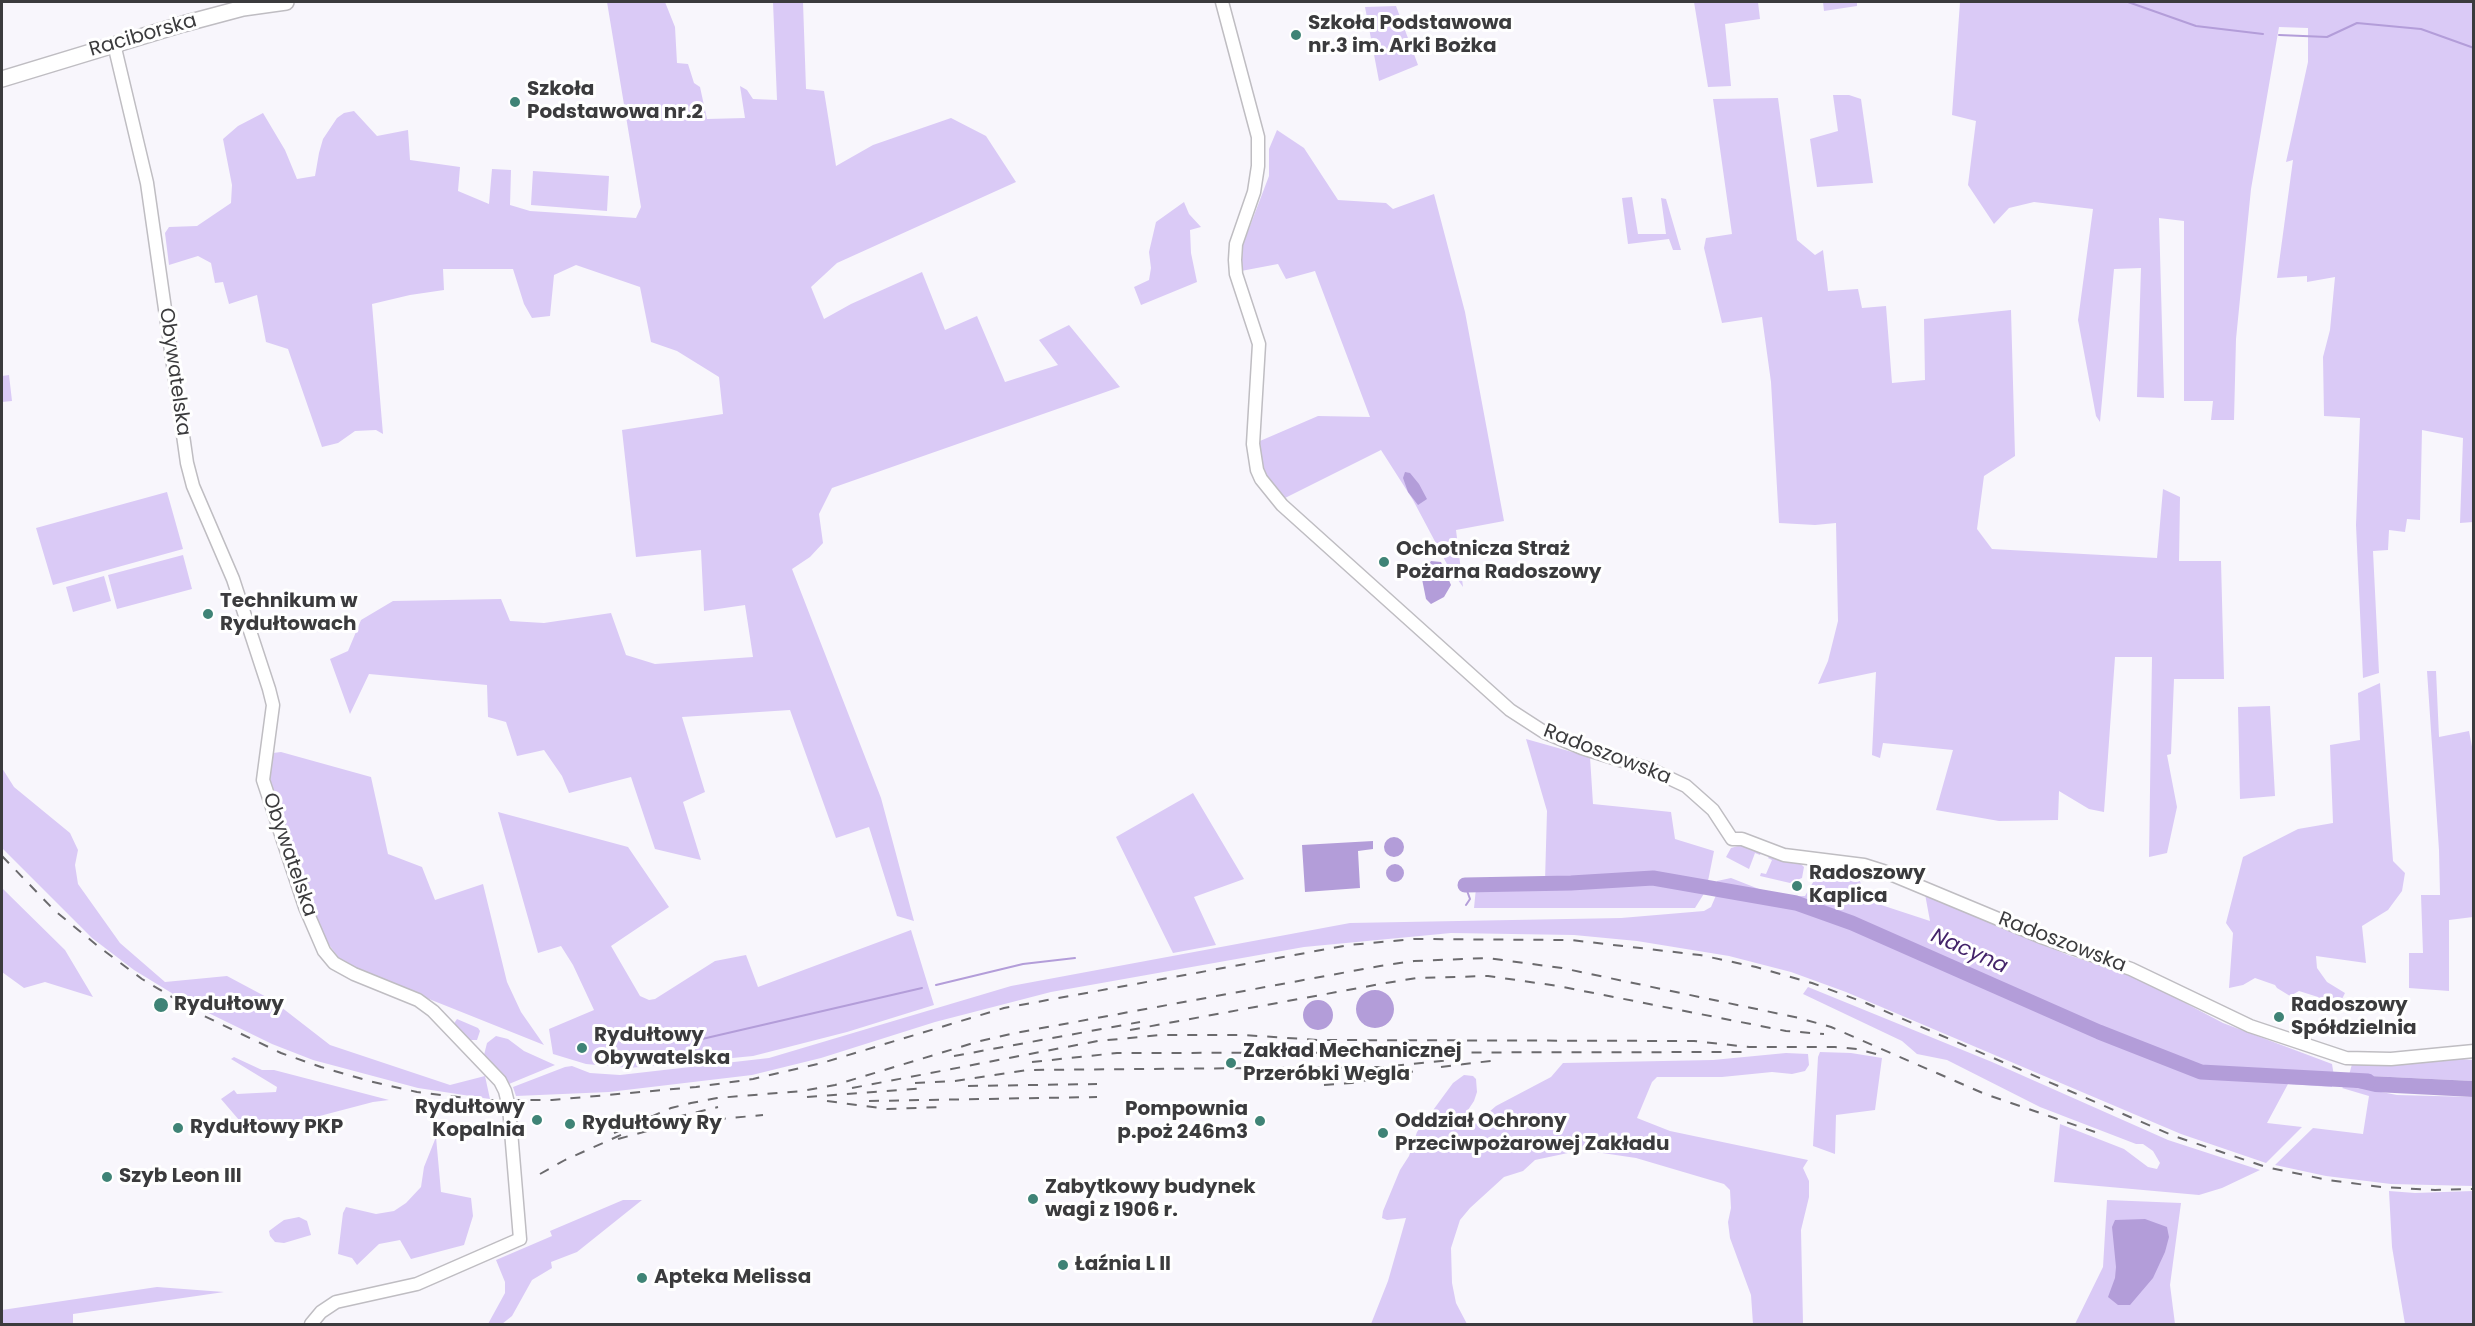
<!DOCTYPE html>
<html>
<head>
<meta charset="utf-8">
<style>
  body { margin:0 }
  #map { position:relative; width:2475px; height:1326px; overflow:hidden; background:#f8f6fc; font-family:Poppins,sans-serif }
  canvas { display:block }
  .frame { position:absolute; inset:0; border:3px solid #3b3b3d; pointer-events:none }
</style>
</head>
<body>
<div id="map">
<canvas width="2475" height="1326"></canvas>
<div class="frame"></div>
</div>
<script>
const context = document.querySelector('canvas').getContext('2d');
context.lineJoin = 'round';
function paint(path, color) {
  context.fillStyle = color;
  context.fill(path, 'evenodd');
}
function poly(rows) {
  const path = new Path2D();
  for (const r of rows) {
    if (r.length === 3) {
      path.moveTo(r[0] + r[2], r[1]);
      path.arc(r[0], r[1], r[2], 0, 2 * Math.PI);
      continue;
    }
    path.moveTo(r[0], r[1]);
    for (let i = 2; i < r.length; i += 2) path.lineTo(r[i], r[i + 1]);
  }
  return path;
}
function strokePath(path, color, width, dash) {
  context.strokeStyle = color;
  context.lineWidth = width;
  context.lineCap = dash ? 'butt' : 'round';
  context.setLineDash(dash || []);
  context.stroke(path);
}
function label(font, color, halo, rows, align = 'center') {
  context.font = font + ' Poppins,sans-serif';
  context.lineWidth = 6;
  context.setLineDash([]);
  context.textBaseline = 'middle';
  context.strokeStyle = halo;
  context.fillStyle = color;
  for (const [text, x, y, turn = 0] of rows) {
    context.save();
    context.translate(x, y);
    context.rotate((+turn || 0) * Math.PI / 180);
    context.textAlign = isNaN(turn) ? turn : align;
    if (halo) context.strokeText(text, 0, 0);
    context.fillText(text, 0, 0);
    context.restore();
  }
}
const green = poly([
  [607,2,665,2,675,27,677,63,688,64,694,83,700,87,707,119,745,118,740,86,747,90,753,99,777,100,773,2,803,2,806,89,824,91,836,166,873,145,951,118,986,136,1016,182,837,263,811,287,824,319,851,304,922,272,945,330,977,316,1005,382,1058,365,1039,340,1069,325,1120,387,832,488,819,514,823,543,810,557,792,569,881,798,914,921,897,916,869,827,836,838,790,710,682,717,705,792,683,802,701,860,655,849,631,777,569,793,562,776,544,750,517,756,506,722,488,717,487,685,369,674,350,714,330,659,348,651,361,620,393,601,501,599,510,621,544,623,611,613,626,655,655,664,753,657,745,605,704,611,701,550,636,557,622,430,723,414,719,377,677,351,651,342,640,287,576,265,554,275,550,316,532,318,524,304,513,269,443,269,444,290,410,295,372,304,383,434,376,430,355,431,338,443,322,447,288,349,266,342,257,295,229,304,223,282,215,283,211,263,198,256,169,265,165,233,169,227,197,226,231,203,232,185,223,139,238,126,263,113,285,150,297,179,315,176,319,153,323,139,337,118,344,113,354,111,377,136,408,130,410,160,460,167,458,191,489,204,492,169,511,170,510,205,530,211,636,218,641,207],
  [1694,2,1758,2,1760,19,1725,24,1731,86,1708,87],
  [1823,2,1857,2,1857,6,1824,11],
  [1960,2,2473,2,2473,522,2460,523,2463,438,2422,430,2420,520,2407,519,2405,532,2389,530,2388,550,2373,551,2379,673,2363,678,2356,525,2360,418,2324,416,2323,357,2330,330,2335,277,2307,282,2307,276,2277,278,2293,160,2286,162,2308,62,2308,28,2279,27,2251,189,2236,339,2234,420,2211,420,2213,401,2184,401,2184,221,2159,218,2164,398,2137,397,2141,268,2114,269,2100,422,2096,416,2078,320,2093,209,2034,202,2009,208,1994,224,1968,185,1976,121,1952,115],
  [1396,6,1418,65,1379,81,1365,7],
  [1833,95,1849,95,1861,99,1873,183,1817,187,1810,139,1838,131],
  [1778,98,1797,240,1815,255,1823,250,1828,291,1858,289,1862,308,1886,306,1892,383,1925,380,1924,319,2011,310,2015,456,1984,476,1977,529,1992,549,2157,558,2163,489,2180,497,2179,561,2221,561,2224,679,2174,679,2171,754,2167,755,2177,807,2167,853,2149,857,2152,657,2115,657,2104,812,2089,809,2059,791,2058,820,1999,821,1936,810,1953,750,1883,743,1880,758,1872,755,1876,672,1818,684,1828,661,1838,621,1836,523,1815,525,1779,523,1771,382,1762,317,1722,323,1704,248,1706,238,1732,234,1713,99],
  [1277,130,1304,148,1338,200,1386,203,1393,209,1434,194,1465,312,1504,521,1456,530,1463,587,1448,566,1413,500,1381,450,1279,501,1261,479,1253,444,1318,416,1370,417,1315,271,1286,279,1278,264,1241,271,1242,247,1269,176,1269,149],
  [533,171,609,176,607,211,531,205],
  [1632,197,1638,234,1666,234,1661,198,1666,199,1681,250,1673,250,1669,239,1628,244,1622,198],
  [1184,202,1189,214,1201,227,1190,230,1191,253,1197,282,1141,305,1134,287,1149,280,1151,268,1149,252,1156,222],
  [9,375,12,401,2,402,2,376],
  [167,492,183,549,53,585,36,528],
  [183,555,192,589,117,609,108,575],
  [104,576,111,601,73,612,66,587],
  [2427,671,2436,671,2439,737,2469,731,2473,752,2473,917,2449,920,2449,991,2409,988,2409,953,2423,953,2421,895,2440,895,2439,850],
  [2380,683,2393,861,2405,873,2402,891,2388,910,2362,926,2366,963,2316,956,2317,968,2327,982,2345,993,2337,1009,2325,1005,2318,997,2299,991,2290,996,2277,988,2275,985,2255,978,2243,985,2229,988,2233,933,2226,923,2243,857,2298,829,2333,823,2330,745,2360,740,2358,693],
  [2270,706,2275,796,2240,799,2238,707],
  [1526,739,1590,757,1593,804,1671,812,1675,839,1714,851,1707,886,1653,876,1545,881,1547,811],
  [281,752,371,777,388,854,422,867,435,900,483,884,507,982,521,1012,544,1045,354,969,339,958,323,937,294,868,268,784,271,756,273,753],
  [2,768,14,787,70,833,78,850,75,865,78,884,120,943,165,982,227,976,272,1000,330,1045,450,1085,485,1076,490,1099,418,1088,313,1060,272,1044,188,1003,134,970,92,938,2,848],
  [1193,793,1244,879,1194,897,1216,945,1173,953,1116,837],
  [498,812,628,847,669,907,611,946,640,996,649,1000,655,999,715,961,746,955,758,987,911,930,934,1005,847,1032,753,1056,629,1068,586,1064,553,1054,549,1029,594,1010,573,965,561,946,538,953],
  [1738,846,1745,846,1761,853,1760,855,1755,853,1749,869,1726,857,1731,848],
  [1770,855,1801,864,1804,867,1802,878,1790,883,1760,876,1761,873,1766,874,1772,860,1768,858],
  [1829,869,1856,869,1866,900,1930,921,1925,894,2068,955,2136,977,2223,1023,2332,1064,2334,1076,2202,1069,2101,1030,1857,921,1797,902,1716,887,1717,881,1731,878,1764,891,1794,896,1805,896,1819,872],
  [1651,881,1705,892,1695,908,1474,908,1476,888,1590,888],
  [2,888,65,950,93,997,45,982,24,988,2,972],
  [1717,893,1795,905,1939,965,2100,1036,2200,1074,2332,1081,2332,1087,2288,1084,2267,1123,2302,1127,2266,1163,2181,1134,1846,992,1791,972,1729,956,1637,941,1574,935,1451,933,1304,947,1051,992,935,1022,821,1058,752,1075,609,1092,516,1096,513,1087,565,1067,572,1066,590,1073,620,1075,769,1058,1011,986,1350,923,1621,918,1704,911,1711,907],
  [1808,987,1992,1062,2168,1140,2260,1170,2222,1188,2199,1195,2054,1182,2060,1124,2124,1149,2148,1167,2157,1169,2160,1163,2153,1151,2143,1144,2136,1144,2040,1107,1947,1060,1917,1054,1902,1041,1803,994],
  [457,1019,478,1028,480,1031,477,1040,468,1040,453,1025],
  [496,1036,508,1039,524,1051,555,1065,509,1084,484,1055,487,1043],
  [1820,1052,1851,1053,1882,1058,1875,1110,1836,1115,1835,1154,1813,1146,1818,1057],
  [1786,1053,1808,1054,1809,1065,1805,1071,1792,1074,1772,1072,1722,1077,1657,1077,1652,1082,1637,1118,1670,1131,1808,1160,1803,1168,1809,1181,1809,1197,1801,1230,1803,1324,1753,1324,1751,1295,1730,1238,1728,1222,1731,1208,1730,1190,1724,1184,1636,1158,1582,1150,1535,1160,1523,1171,1504,1177,1470,1208,1460,1220,1451,1248,1452,1283,1456,1303,1467,1324,1371,1324,1388,1281,1406,1218,1387,1220,1382,1218,1383,1211,1400,1170,1409,1156,1417,1132,1453,1083,1464,1075,1473,1076,1476,1079,1477,1092,1474,1101,1460,1122,1460,1128,1475,1124,1496,1106,1551,1077,1563,1063,1713,1060],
  [234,1057,262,1070,274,1070,389,1100,373,1102,251,1134,221,1099,234,1090,237,1094,276,1092,277,1087,231,1059],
  [2451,1058,2473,1060,2473,1081,2349,1075,2352,1064],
  [2345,1085,2397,1095,2473,1097,2473,1186,2391,1184,2326,1176,2275,1165,2313,1128,2363,1134,2369,1096,2342,1088],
  [436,1137,441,1192,471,1198,473,1216,464,1245,411,1259,400,1240,379,1244,357,1265,352,1258,338,1254,343,1213,346,1207,376,1214,394,1211,406,1203,421,1187,424,1167],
  [2389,1191,2415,1193,2473,1191,2473,1324,2405,1324,2392,1247],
  [623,1200,642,1200,577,1252,551,1262,552,1268,532,1280,512,1316,502,1324,488,1324,505,1293,505,1282,496,1260,552,1236,550,1231],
  [2107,1200,2181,1203,2170,1285,2175,1324,2075,1324,2103,1267],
  [299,1217,307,1221,311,1235,284,1243,275,1242,270,1236,269,1231,277,1225,284,1220],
  [157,1287,224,1292,73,1314,73,1324,2,1324,2,1310]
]);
const water = poly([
  [1405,472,1410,473,1419,484,1427,499,1418,505,1408,492,1403,478],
  [1431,561,1441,562,1451,585,1444,597,1431,604,1426,599,1422,579,1423,571],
  [1394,847,10],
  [1373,841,1373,849,1358,851,1360,888,1305,892,1302,845],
  [1395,873,9],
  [1375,1009,19],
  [1318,1015,15],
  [2349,1075,2473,1081,2473,1097,2375,1092,2345,1085],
  [2145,1219,2167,1227,2169,1237,2165,1252,2153,1278,2130,1305,2118,1305,2108,1297,2115,1278,2116,1267,2112,1227,2115,1220]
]);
const stream = poly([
  [2128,2,2196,26,2263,34],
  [2279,35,2327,37,2357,23,2421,29,2474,48],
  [1465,885,1470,899,1466,905],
  [936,985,1023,964,1075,958],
  [621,1042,702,1039,922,988]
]);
const river = poly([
  [1465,885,1571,883,1653,878,1796,903,1852,923,2099,1032,2201,1072,2368,1081]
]);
const tertiary = poly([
  [1222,2,1258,137,1258,166,1254,192,1236,244,1235,260,1236,274,1259,344,1253,444,1257,470,1261,479,1282,505,1510,710,1544,732,1582,748,1652,770,1686,786,1713,810,1732,839,1742,839,1784,855,1864,865,1883,871,2044,938,2131,969,2250,1026,2346,1058,2391,1059,2474,1051],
  [114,44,147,183,187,463,193,486,233,579,269,689,273,705,263,780,305,907,324,951,334,963,354,974,418,1000,433,1011,500,1081,505,1091,509,1107,520,1239,417,1284,336,1302,321,1312,311,1324]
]);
const primary = poly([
  [2,79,183,24,243,8,286,2]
]);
const rail = poly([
  [2,856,54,910,99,947,142,979,202,1015,281,1053,321,1067,369,1081,417,1092,458,1097,486,1100,552,1100,696,1087,753,1079,822,1063,1004,1008,1349,945,1414,939,1571,940,1700,955,1756,967,1812,983,1866,1003,2174,1136,2266,1167,2328,1180,2381,1187,2435,1190,2474,1189],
  [1130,1030,1386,983,1417,978,1488,976,1558,986,1786,1031,1824,1034],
  [954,1056,1140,1022],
  [1032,1062,1117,1053,1743,1052],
  [1441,1067,1498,1060],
  [915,1083,955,1081,1027,1070,1383,1067,1450,1060],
  [1324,1085,1352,1083,1415,1071],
  [968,1086,1097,1084],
  [852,1088,1098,1041,1161,1035,1243,1035,1318,1040,1694,1041,1749,1047,1835,1047,1857,1049,1884,1056],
  [807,1097,926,1088],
  [827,1101,887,1109,943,1107],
  [869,1101,1097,1097],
  [657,1122,718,1107],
  [614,1133,671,1108,691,1103,717,1098,802,1091,835,1085,980,1041,1015,1033,1380,966,1414,961,1487,958,1562,968,1799,1018,1831,1027,1985,1094,2095,1132],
  [618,1139,677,1123,763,1115],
  [540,1174,565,1160,623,1134]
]);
const markers = [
  [1296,35,6,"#3f8376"],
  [515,102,6,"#3f8376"],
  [1384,562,6,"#3f8376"],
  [208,614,6,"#3f8376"],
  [1797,886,6,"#3f8376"],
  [161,1005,8,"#3f8376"],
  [2279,1017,6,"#3f8376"],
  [582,1048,6,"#3f8376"],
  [1231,1063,6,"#3f8376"],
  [537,1120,6,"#3f8376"],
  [1260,1121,6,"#3f8376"],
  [570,1124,6,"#3f8376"],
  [178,1128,6,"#3f8376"],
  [1383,1133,6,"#3f8376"],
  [107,1177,6,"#3f8376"],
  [1033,1199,6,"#3f8376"],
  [1063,1265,6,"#3f8376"],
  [642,1278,6,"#3f8376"]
];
const poiNames = [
  ["Szkoła Podstawowa",1308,24],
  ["nr.3 im. Arki Bożka",1308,47],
  ["Szkoła",527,90],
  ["Podstawowa nr.2",527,113],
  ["Ochotnicza Straż",1396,550],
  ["Pożarna Radoszowy",1396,573],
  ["Technikum w",220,602],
  ["Rydułtowach",220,625],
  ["Radoszowy",1809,874],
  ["Kaplica",1809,897],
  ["Rydułtowy",174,1005],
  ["Radoszowy",2291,1006],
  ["Spółdzielnia",2291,1029],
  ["Rydułtowy",594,1036],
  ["Obywatelska",594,1059],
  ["Zakład Mechanicznej",1243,1052],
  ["Przeróbki Wegla",1243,1075],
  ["Rydułtowy",525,1108,"right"],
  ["Kopalnia",525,1131,"right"],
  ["Pompownia",1248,1110,"right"],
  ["p.poż 246m3",1248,1133,"right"],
  ["Oddział Ochrony",1395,1122],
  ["Przeciwpożarowej Zakładu",1395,1145],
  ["Rydułtowy Ry",582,1124],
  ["Rydułtowy PKP",190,1128],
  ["Szyb Leon III",119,1177],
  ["Zabytkowy budynek",1045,1188],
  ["wagi z 1906 r.",1045,1211],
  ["Łaźnia L II",1075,1265],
  ["Apteka Melissa",654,1278]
];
const streetNames = [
  ["Raciborska",143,36,-16],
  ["Obywatelska",174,372,82],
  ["Radoszowska",1607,755,21],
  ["Obywatelska",289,855,71],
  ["Radoszowska",2062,943,21]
];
const waterNames = [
  ["Nacyna",1969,952,24]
];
paint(green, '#dacaf6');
paint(water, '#b39dd9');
strokePath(stream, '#b39dd9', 2);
strokePath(river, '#b39dd9', 15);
strokePath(tertiary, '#bfbdc2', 15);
strokePath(primary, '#bfbdc2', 18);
strokePath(tertiary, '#fff', 12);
strokePath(primary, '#fff', 15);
strokePath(rail, '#6b6a6d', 2, [10, 10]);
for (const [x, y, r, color] of markers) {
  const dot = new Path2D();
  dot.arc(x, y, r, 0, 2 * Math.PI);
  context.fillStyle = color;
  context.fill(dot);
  strokePath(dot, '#fff', 2);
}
label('bold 20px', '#3b3b3d', '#fff', poiNames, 'left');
label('20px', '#3b3b3d', '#fff', streetNames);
label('italic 21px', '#44246a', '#fff', waterNames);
</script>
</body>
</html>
